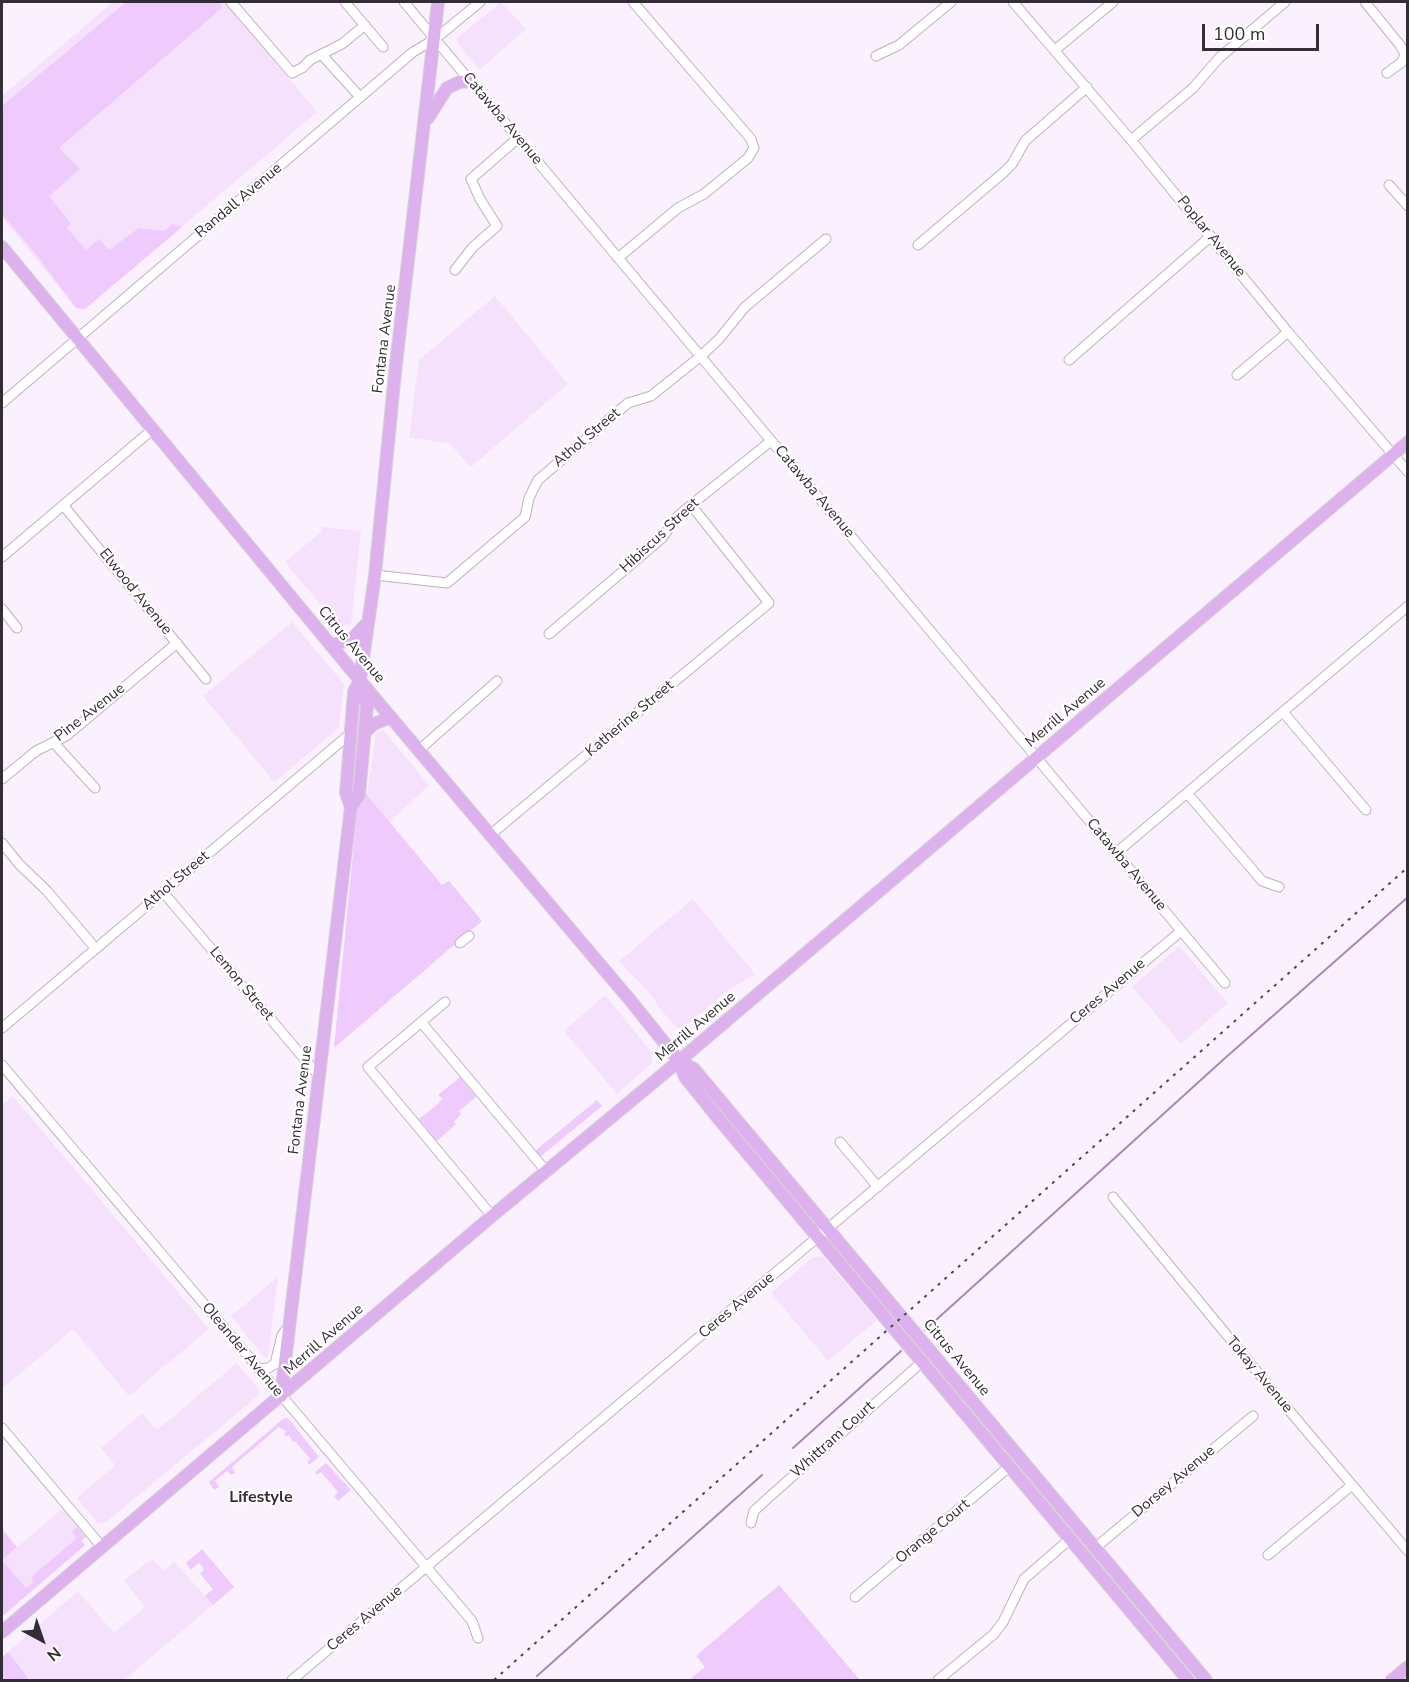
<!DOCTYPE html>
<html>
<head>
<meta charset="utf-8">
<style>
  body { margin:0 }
  #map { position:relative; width:1409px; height:1682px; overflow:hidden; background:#fbf1fe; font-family:"Nunito Sans",sans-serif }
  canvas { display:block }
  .frame { position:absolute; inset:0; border:3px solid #332d35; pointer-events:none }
  .north { position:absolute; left:12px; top:1610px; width:60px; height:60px; -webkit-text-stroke:4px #fff; paint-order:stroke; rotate:140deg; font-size:16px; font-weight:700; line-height:24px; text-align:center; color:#332d35 }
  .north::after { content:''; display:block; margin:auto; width:21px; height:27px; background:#332d35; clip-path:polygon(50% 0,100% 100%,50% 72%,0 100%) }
  .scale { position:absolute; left:1202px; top:24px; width:117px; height:27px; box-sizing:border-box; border:3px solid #332d35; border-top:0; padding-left:8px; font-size:18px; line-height:21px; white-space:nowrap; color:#332d35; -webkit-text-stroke:4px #fff; paint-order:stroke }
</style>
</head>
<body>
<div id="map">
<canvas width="1409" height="1682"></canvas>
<div class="frame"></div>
<div class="north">N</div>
<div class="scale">100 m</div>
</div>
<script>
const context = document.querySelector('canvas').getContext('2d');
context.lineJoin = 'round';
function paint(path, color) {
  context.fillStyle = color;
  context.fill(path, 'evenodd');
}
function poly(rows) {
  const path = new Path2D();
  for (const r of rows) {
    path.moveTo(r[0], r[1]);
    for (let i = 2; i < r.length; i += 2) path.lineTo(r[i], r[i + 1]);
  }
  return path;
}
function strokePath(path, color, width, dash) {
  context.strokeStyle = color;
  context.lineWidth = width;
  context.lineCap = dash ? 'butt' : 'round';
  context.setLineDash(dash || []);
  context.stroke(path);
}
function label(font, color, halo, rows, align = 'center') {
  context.font = font + ' "Nunito Sans",sans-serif';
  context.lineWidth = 4.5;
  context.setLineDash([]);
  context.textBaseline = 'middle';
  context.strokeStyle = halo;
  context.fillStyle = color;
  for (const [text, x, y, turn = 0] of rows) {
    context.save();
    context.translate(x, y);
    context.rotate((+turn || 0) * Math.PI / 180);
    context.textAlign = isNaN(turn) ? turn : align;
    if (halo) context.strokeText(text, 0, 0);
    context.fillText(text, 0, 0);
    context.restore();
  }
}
const built = poly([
  [113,2,225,2,317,112,85,309,76,308,2,217,2,96],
  [501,2,526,29,479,70,457,42,456,39],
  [495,296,568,384,471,467,449,443,409,438,419,360],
  [321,527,361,531,351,625,339,627,285,562,321,532],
  [292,622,344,684,339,728,274,782,203,696],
  [378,731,384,731,429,785,390,822,367,794,376,733],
  [693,899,755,974,730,989,681,1029,675,1026,659,1008,654,998,619,961],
  [1179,946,1228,1003,1181,1044,1132,987],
  [605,995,652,1053,652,1063,617,1094,564,1031],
  [13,1096,209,1329,129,1396,73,1329,2,1389,2,1105],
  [818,1256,823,1257,877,1320,828,1361,771,1293,812,1258],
  [278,1277,268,1357,265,1358,231,1316],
  [237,1363,259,1389,259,1395,105,1523,98,1523,77,1498,115,1465,101,1448,142,1413,157,1430],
  [62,1509,86,1537,81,1541,85,1545,30,1593,2,1560],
  [152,1558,164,1571,174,1561,213,1605,124,1680,32,1680,8,1652,78,1591,114,1633,145,1607,124,1581]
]);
const green = poly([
  [126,2,218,2,223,7,59,148,80,169,49,196,71,224,67,228,86,250,99,239,109,250,139,228,164,231,173,224,182,227,85,309,76,308,36,254,2,214,2,106],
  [364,791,442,885,449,881,482,921,334,1048,358,801],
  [460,1077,476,1097,459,1111,461,1114,454,1122,456,1124,437,1141,419,1119,439,1103,442,1099,438,1095],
  [597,1100,602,1106,540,1157,535,1151],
  [288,1418,319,1457,309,1465,307,1462,310,1459,295,1441,293,1442,289,1435,286,1437,284,1434,286,1431,279,1427,232,1467,235,1473,231,1475,227,1471,215,1481,219,1487,214,1490,209,1482,283,1419],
  [326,1463,351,1490,338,1501,334,1496,338,1492,321,1472,317,1475,315,1472],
  [77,1527,86,1537,81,1541,85,1545,4,1615,2,1612,2,1529,17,1547,2,1560,26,1588,34,1582,31,1577,77,1538,72,1532],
  [202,1549,234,1587,213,1605,205,1596,213,1589,200,1574,204,1569,199,1563,191,1570,186,1563],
  [779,1585,860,1680,689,1680,705,1667,696,1656],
  [8,1652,29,1678,26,1680,2,1680,2,1657]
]);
const stream = poly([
  [925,1330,1224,1059,1408,897],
  [793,1448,901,1351],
  [537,1676,762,1475]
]);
const minor = poly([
  [231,2,292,73,302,68,310,60,342,44,365,25],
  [345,2,383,47],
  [404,2,1225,983],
  [1013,2,1131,140,1288,332,1408,472],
  [1365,2,1400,45,1405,54,1402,62,1387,73],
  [1055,50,1113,2],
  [322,55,360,97],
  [876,56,899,45,951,2],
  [1131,140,1193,88,1219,58,1285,2],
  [1389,185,1408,206],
  [918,245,1003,173,1012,164,1025,141,1087,87],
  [618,258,678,208,704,194,748,158,754,148,751,139,633,2],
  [455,270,473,247,497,226,480,199,471,179,518,138],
  [1069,360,1211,236],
  [1237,375,1288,332],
  [2,403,413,52,435,39,480,2],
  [63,505,206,679],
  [2,557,153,429],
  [375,575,447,583,525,517,529,498,538,480,628,403,651,396,701,356,719,339,745,307,826,239],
  [2,609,17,628],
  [549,634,662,538,677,517,691,505,771,441],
  [1283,712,1366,810],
  [54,743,95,788],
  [419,750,497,681],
  [2,779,36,751,66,736,177,643],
  [1187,793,1262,881,1279,887],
  [490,835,769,603,691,505],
  [2,843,19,864,47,891,96,949],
  [1116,853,1408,606],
  [163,892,319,1076],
  [460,943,469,936],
  [445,1002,368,1067,492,1216],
  [421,1022,546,1171],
  [2,1028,351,733],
  [2,1065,472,1621,478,1638],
  [840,1142,878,1187],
  [1113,1197,1282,1402,1408,1551],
  [258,1369,268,1368,275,1364,282,1335,289,1326],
  [2,1428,102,1547],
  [751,1523,754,1511,767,1499,922,1362],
  [1095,1548,1253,1416],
  [1268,1555,1352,1485],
  [855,1597,1010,1466],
  [292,1680,1181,931],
  [938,1680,994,1634,1003,1622,1024,1579,1070,1539]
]);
const major = poly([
  [428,118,447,88,460,82,470,81],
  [2,247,377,701,630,1000,679,1061,685,1077,718,1118,1188,1680],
  [331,645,351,640,368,622],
  [365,732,374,724,391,717],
  [351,807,359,795,367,707,362,686],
  [679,1061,694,1069,1206,1680],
  [281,1396,351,807,346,793,354,692,360,680,375,575,395,373,438,2],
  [2,1632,492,1216,679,1061,1408,442],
  [1392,1680,1408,1667]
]);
const rail = poly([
  [494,1680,1408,867]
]);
const streetNames = [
  ["Catawba Avenue",502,119,50],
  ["Randall Avenue",239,201,-40],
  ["Poplar Avenue",1211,237,51],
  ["Fontana Avenue",385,339,-83],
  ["Athol Street",587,438,-40],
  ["Catawba Avenue",814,492,50],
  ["Hibiscus Street",660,536,-43],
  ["Elwood Avenue",135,592,51],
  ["Citrus Avenue",351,645,50],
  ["Pine Avenue",90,713,-38],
  ["Merrill Avenue",1066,713,-40],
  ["Katherine Street",630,719,-40],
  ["Catawba Avenue",1126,865,50],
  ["Athol Street",176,881,-40],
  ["Lemon Street",241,984,50],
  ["Ceres Avenue",1108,992,-40],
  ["Merrill Avenue",696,1027,-40],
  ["Fontana Avenue",301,1100,-83],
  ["Ceres Avenue",737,1306,-40],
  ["Merrill Avenue",324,1340,-41],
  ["Oleander Avenue",242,1350,50],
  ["Citrus Avenue",956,1358,50],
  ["Tokay Avenue",1259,1375,50],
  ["Whittram Court",833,1440,-42],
  ["Dorsey Avenue",1174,1482,-40],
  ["Orange Court",933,1532,-40],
  ["Ceres Avenue",365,1619,-40]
];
const neighbourhoodNames = [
  ["Lifestyle",261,1498]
];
paint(built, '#f5e1fc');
paint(green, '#efcafd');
strokePath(stream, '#ab86b9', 2);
strokePath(minor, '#beb0c4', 11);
strokePath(major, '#d6d5d7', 14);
strokePath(minor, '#fff', 9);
strokePath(major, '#ddb0ee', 12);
strokePath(rail, '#4c464e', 2, [3, 6]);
label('15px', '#332d35', '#fff', streetNames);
label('bold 16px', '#332d35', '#fff', neighbourhoodNames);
</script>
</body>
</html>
